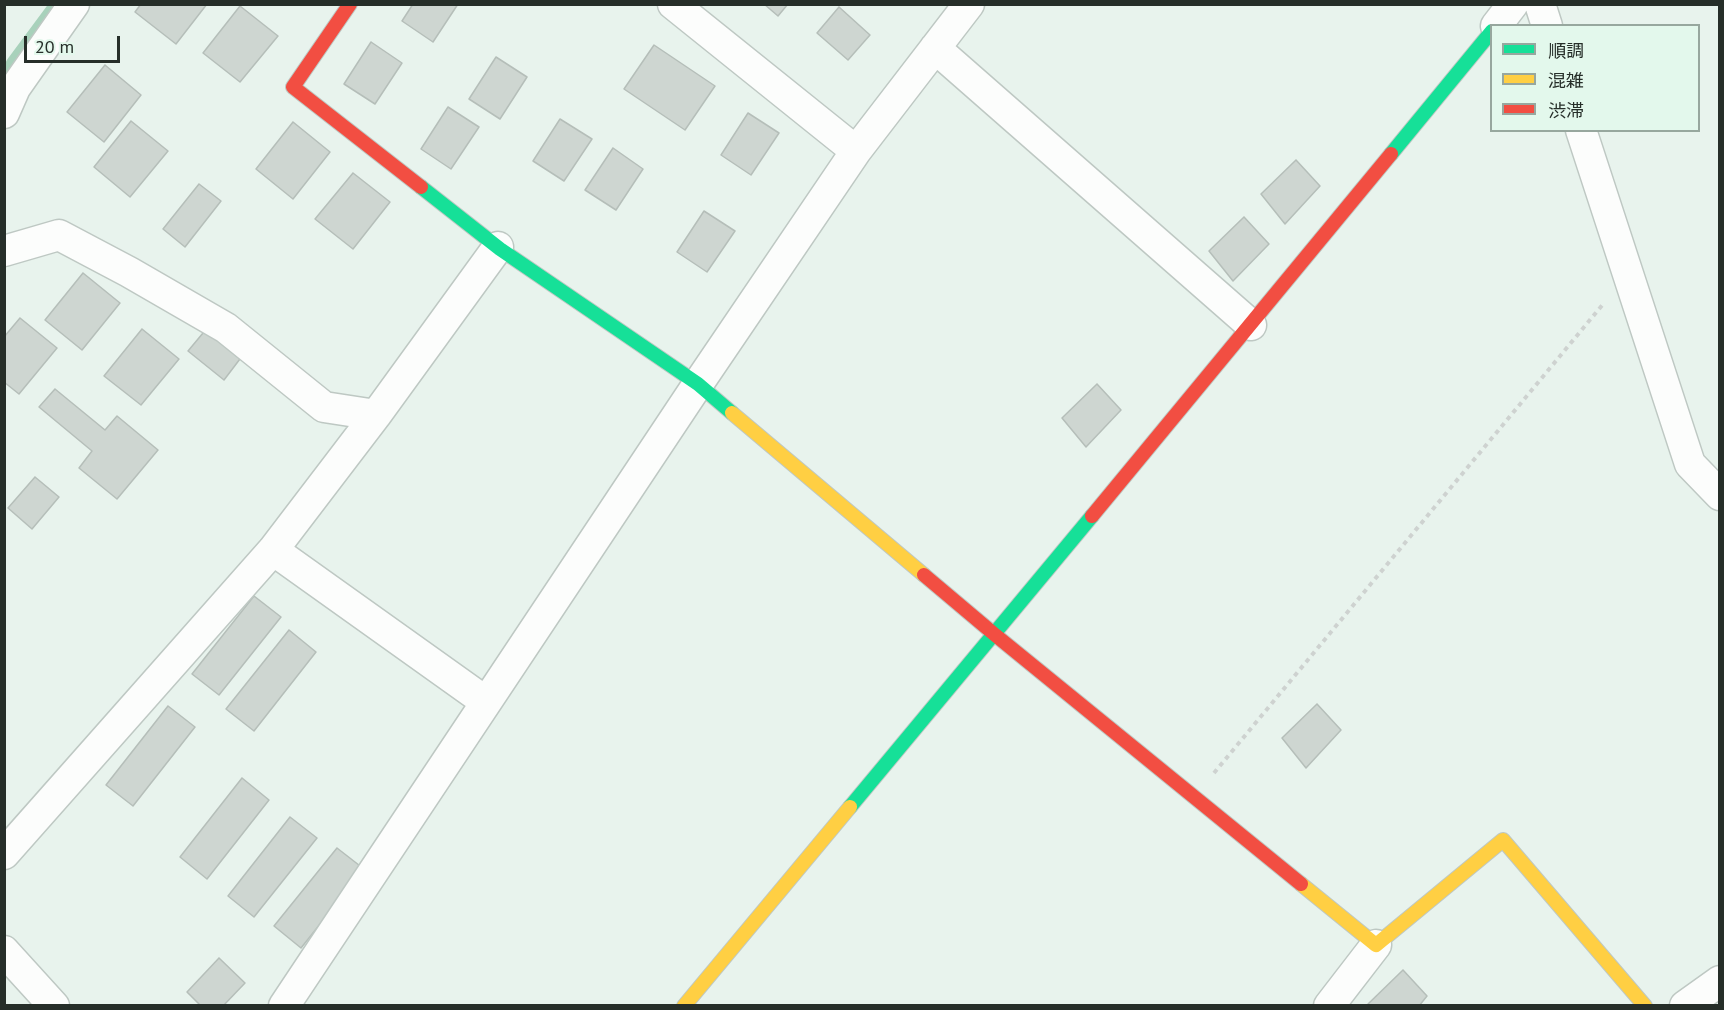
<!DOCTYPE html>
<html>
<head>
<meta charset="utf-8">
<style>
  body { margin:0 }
  #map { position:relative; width:1724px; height:1010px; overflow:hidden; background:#e8f3ed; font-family:"PT Sans","Noto Sans JP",sans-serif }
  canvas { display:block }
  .frame { position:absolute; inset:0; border:6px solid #262e29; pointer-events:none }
  .legend { position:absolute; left:1490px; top:24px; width:210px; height:108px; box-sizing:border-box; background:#e3f8ec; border:2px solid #97a79e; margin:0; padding:8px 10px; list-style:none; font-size:18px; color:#262e29 }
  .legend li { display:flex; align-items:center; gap:12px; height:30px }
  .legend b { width:30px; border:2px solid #97a79e }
  .scale { position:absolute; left:24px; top:36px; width:96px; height:27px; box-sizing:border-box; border:3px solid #262e29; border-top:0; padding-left:8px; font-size:18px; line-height:21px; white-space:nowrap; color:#262e29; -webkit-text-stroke:4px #e3f8ec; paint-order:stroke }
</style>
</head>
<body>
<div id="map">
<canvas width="1724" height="1010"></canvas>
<div class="frame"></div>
<ul class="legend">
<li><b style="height:8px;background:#16e098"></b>順調</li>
<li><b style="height:8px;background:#ffcf43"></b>混雑</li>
<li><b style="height:8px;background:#f24e42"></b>渋滞</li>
</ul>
<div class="scale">20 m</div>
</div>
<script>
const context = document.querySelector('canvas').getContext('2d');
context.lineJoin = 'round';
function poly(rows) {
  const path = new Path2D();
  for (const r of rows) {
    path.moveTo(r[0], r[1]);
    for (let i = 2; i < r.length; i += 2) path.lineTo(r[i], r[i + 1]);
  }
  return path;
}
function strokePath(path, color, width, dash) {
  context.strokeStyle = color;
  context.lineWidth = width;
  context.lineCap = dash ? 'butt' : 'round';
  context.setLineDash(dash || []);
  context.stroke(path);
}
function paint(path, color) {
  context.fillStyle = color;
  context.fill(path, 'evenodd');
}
const stream = poly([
  [4,74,11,62,54,4]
]);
const building = poly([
  [141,4,207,4,176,44,135,12,141,4],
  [413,4,458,4,433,42,402,21,413,4],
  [764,4,788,4,778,16,764,4],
  [240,6,278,36,240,82,203,53,240,6],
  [839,7,870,35,848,60,817,33,839,7],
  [371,42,402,63,375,104,344,84,371,42],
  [654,45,715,86,685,130,624,89,654,45],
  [496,57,527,77,500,119,469,99,496,57],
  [105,65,141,95,104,142,67,112,105,65],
  [448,107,479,127,451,169,421,149,448,107],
  [748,113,779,133,751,175,721,155,748,113],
  [560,119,592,139,564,181,533,161,560,119],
  [131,121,168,151,130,197,94,167,131,121],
  [293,122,330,152,293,199,256,169,293,122],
  [613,148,643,169,616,210,585,190,613,148],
  [1296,160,1320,186,1285,224,1261,194,1296,160],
  [353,173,390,202,353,249,315,219,353,173],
  [199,184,221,201,185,247,163,229,199,184],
  [704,211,735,231,707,272,677,252,704,211],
  [1244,217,1269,244,1233,281,1209,251,1244,217],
  [83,273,120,303,82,350,45,320,83,273],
  [20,318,57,348,19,394,4,382,4,337,20,318],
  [208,327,243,355,224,380,188,351,208,327],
  [142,329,179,359,141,405,104,376,142,329],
  [1097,384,1121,410,1086,447,1062,418,1097,384],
  [55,389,105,430,117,416,158,450,117,499,79,468,92,451,39,407,55,389],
  [35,477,59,497,32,529,8,508,35,477],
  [254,596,281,617,219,695,192,674,254,596],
  [289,630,316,652,254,731,226,709,289,630],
  [1317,704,1341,730,1306,768,1282,738,1317,704],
  [168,706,195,727,133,806,106,785,168,706],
  [242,778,269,800,207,879,180,857,242,778],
  [290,817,317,838,254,917,228,896,290,817],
  [337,848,364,869,301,948,274,926,337,848],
  [219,958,245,983,223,1006,201,1006,187,992,219,958],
  [1403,970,1427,996,1419,1006,1369,1006,1368,1004,1403,970]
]);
const path = poly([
  [1214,773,1604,303]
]);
const street = poly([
  [673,4,856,151],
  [1540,4,1547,26],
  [1496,26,1513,4],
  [935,48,1251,325],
  [4,113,15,88,74,4],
  [1581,130,1690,464,1720,495],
  [4,251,59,235,129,272,226,328,324,407,376,415],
  [273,550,486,702],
  [4,854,273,550,376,415,498,247],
  [4,951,54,1006],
  [284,1006,698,384,856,151,969,4],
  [1329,1006,1376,945],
  [1685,1006,1720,981]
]);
const fast = poly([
  [1391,154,1492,31],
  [421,187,500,249,698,384,732,413],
  [850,807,1092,516]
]);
const slow = poly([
  [732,413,924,575],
  [1301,884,1376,945,1503,840,1645,1006],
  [684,1006,850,807]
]);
const jam = poly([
  [350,4,293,87,421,187],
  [1092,516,1391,154],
  [924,575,994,634,1301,884]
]);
strokePath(stream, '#a8d1bb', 9);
paint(building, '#ced6d1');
strokePath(building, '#b5beb9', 1.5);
strokePath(street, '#bec8c3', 33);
strokePath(fast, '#bec8c3', 16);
strokePath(slow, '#bec8c3', 16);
strokePath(jam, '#bec8c3', 16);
strokePath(path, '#ced2d0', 4, [4.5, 4.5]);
strokePath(street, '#fcfdfc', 30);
strokePath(fast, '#16e098', 14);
strokePath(slow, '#ffcf43', 14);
strokePath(jam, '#f24e42', 14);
</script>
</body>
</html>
